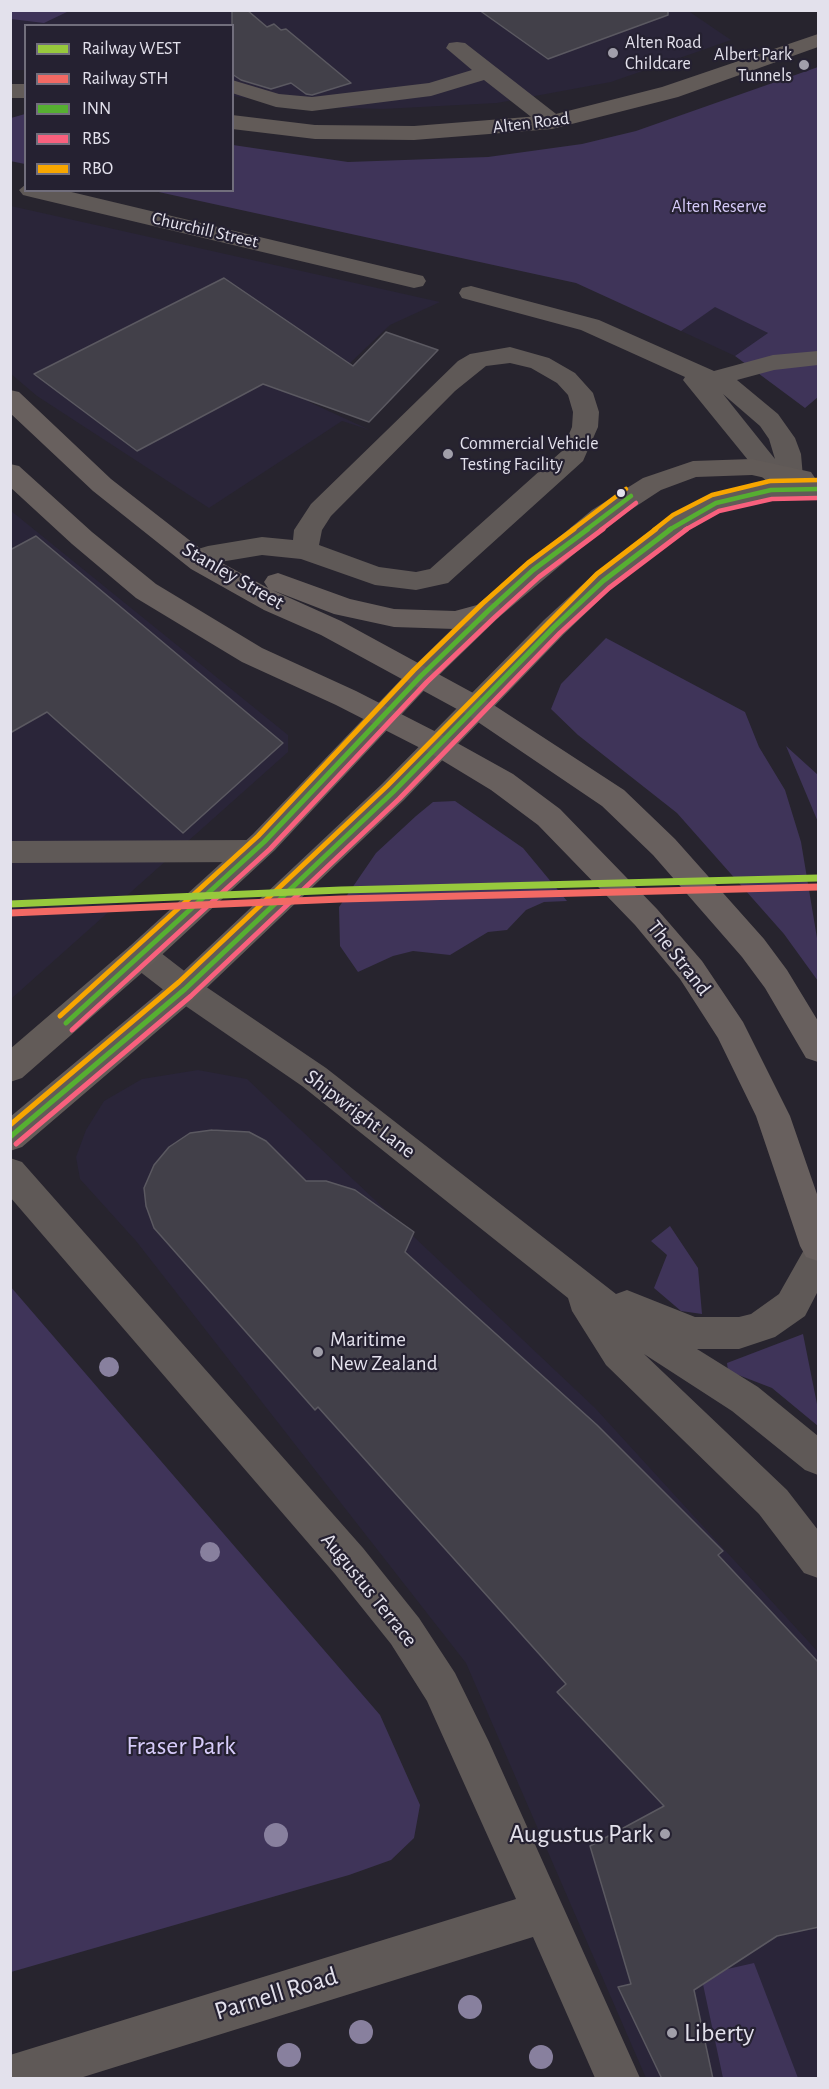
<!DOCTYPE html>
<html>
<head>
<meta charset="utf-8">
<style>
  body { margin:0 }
  #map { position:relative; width:829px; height:2089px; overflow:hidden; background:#27242e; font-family:"Alegreya Sans",sans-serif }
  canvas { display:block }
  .frame { position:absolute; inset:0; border:12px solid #e3e1ec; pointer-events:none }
  .legend { position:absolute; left:24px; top:24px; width:210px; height:168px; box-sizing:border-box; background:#252131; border:2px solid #716e7c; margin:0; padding:8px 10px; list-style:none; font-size:18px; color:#e3e1ec }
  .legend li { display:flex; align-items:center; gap:12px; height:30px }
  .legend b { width:30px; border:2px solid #716e7c }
</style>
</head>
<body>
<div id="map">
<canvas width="829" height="2089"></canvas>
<div class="frame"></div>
<ul class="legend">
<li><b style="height:8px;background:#97c93d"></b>Railway WEST</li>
<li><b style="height:8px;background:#f26964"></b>Railway STH</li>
<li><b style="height:8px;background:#56af31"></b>INN</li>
<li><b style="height:8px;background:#f8607d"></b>RBS</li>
<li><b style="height:8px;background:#f7a600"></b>RBO</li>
</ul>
</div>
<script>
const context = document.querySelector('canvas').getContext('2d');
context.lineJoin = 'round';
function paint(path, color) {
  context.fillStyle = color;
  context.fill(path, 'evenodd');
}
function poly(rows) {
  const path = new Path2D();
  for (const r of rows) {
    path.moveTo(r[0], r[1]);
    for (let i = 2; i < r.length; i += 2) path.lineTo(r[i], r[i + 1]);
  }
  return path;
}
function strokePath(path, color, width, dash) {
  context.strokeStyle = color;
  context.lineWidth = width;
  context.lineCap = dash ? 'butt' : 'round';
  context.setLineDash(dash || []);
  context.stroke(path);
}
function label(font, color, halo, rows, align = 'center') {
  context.font = font + ' "Alegreya Sans",sans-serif';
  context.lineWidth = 4.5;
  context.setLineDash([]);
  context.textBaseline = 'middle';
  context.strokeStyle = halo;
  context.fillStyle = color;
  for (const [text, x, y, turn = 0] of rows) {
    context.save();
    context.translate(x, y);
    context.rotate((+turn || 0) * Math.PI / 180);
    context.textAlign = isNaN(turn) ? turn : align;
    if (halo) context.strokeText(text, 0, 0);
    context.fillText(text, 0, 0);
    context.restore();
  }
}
const built = poly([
  [687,10,731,40,611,82,497,103,383,109,305,107,233,96,232,26,26,26,25,70,11,70,10,11],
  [11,206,440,302,390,325,309,402,370,430,342,421,209,508,37,396,11,374],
  [715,306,768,333,735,356,681,331],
  [10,510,288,735,288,752,11,999],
  [198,1070,247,1079,595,1408,818,1652,818,2078,646,2078,466,1663,136,1241,80,1179,76,1157,86,1130,104,1101,142,1079]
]);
const green = poly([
  [11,10,69,10,69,11,44,23,11,19],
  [818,67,818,397,805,408,735,356,768,333,715,307,681,331,576,283,154,191,232,190,233,145,348,162,488,157,582,144,636,131],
  [25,114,26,114,25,164,10,161,11,118],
  [606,638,745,712,759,747,785,790,801,842,818,944,818,981,784,934,677,813,578,735,551,709,561,684],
  [786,746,818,775,818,822,805,791],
  [455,801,523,848,567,901,544,902,526,910,507,930,488,932,450,955,413,951,393,956,358,972,340,946,339,907,376,853,416,816,433,802],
  [670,1226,698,1268,702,1314,681,1311,654,1288,667,1255,651,1241],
  [10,1286,380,1715,420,1805,414,1838,391,1860,349,1875,11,1972],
  [803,1334,818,1409,818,1426,772,1388,728,1371,727,1363],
  [754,1963,798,2078,723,2078,701,1975]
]);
const building = poly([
  [232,10,247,10,267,27,274,24,281,30,286,29,351,83,312,95,306,94,291,83,271,89,241,80,232,74,232,10],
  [479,10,668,10,668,15,548,59,479,10],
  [224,278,353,366,386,332,438,350,369,422,263,384,137,451,34,374,224,278],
  [36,536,283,743,183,833,47,712,10,733,10,550,36,536],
  [212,1130,249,1132,266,1141,306,1181,326,1181,355,1190,414,1232,405,1252,597,1425,723,1551,718,1555,819,1663,819,1927,777,1936,694,1990,713,2079,662,2079,618,1987,631,1984,590,1846,664,1806,557,1692,566,1684,318,1407,315,1410,154,1228,146,1206,144,1188,154,1165,169,1147,190,1133,212,1130]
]);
const minor = poly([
  [457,42,465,43,560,117,563,122,560,127,544,127,484,80,431,96,312,111,276,107,232,93,232,80,279,94,312,97,429,83,472,70,446,48,449,43,457,42],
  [26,184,26,190,63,190,423,276,426,281,423,286,414,288,31,197,23,195,19,190,26,184],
  [471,286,599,320,714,371,773,355,818,351,818,365,774,370,737,380,778,414,795,438,801,454,804,489,800,495,791,497,782,495,761,476,687,385,683,380,685,377,581,330,462,298,459,293,462,288,471,286],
  [723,394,760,426,769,439,775,459,723,394],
  [510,347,549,358,575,373,593,393,599,412,598,427,583,461,448,583,416,590,375,585,301,559,262,555,208,564,198,561,194,555,198,549,208,546,262,537,293,540,294,530,311,504,458,361,470,354,510,347],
  [510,363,531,368,557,383,568,395,573,412,572,427,562,451,430,569,416,572,379,567,319,545,322,530,331,516,455,391,486,366,510,363],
  [254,840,265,843,269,851,265,859,254,862,10,863,10,841,254,840],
  [141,943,152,946,196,980,326,1068,616,1294,627,1290,695,1317,739,1317,751,1314,779,1294,805,1248,818,1244,818,1291,805,1316,775,1337,739,1349,697,1349,758,1387,818,1436,818,1475,805,1470,732,1411,644,1354,787,1490,818,1530,818,1578,804,1573,759,1514,606,1365,572,1311,568,1298,302,1086,174,998,130,964,125,955,130,946,141,943],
  [10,1158,22,1162,363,1548,419,1618,455,1673,489,1742,640,2078,595,2078,533,1937,80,2078,10,2078,10,2055,516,1899,427,1701,391,1644,335,1574,10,1197,10,1158]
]);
const major = poly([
  [818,34,818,47,678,97,552,129,414,140,315,139,232,129,232,115,315,125,414,126,552,115,662,87,818,34],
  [10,84,26,84,26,98,10,98,10,84],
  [752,459,811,472,815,478,814,481,818,481,818,497,771,498,725,510,688,529,613,587,564,634,404,800,196,998,22,1147,10,1151,10,1117,174,980,382,784,544,620,593,575,668,517,707,497,779,481,752,475,696,477,661,490,612,522,498,618,431,683,275,850,152,964,22,1078,10,1082,10,1049,130,946,253,834,411,669,478,604,592,510,643,478,693,461,752,459]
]);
const highway = poly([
  [10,390,19,392,111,479,211,557,268,588,264,582,268,576,278,573,350,599,394,609,455,611,488,602,498,604,502,611,498,618,455,629,394,627,334,614,272,590,341,621,486,700,624,790,675,839,764,939,787,970,818,1021,818,1062,806,1058,765,988,742,957,653,855,602,806,466,714,321,635,264,610,191,569,93,491,10,413,10,390],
  [10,464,19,466,92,532,156,584,262,648,356,691,450,739,513,774,560,809,657,909,702,961,743,1022,790,1116,818,1197,818,1261,806,1257,800,1246,756,1116,718,1038,680,979,635,925,538,825,491,790,430,753,336,705,242,662,136,598,72,544,10,487,10,464]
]);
const bus1Far1 = poly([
  [586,530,631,496],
  [669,530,716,503,771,490,818,489]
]);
const bus1 = poly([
  [66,1023,264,842,421,676,488,611,533,570,588,529],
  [10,1137,185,989,393,792,554,627,603,581,671,529]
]);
const bus2Far1 = poly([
  [601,530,636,503],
  [685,530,719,511,772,499,818,498]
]);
const bus2 = poly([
  [72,1030,270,849,427,682,494,618,539,577,603,529],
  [16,1144,191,996,399,799,560,633,609,588,687,529]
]);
const bus3Far1 = poly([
  [572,530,626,489],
  [654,530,673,515,712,495,770,481,818,480]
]);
const bus3 = poly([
  [60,1016,258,836,414,670,482,604,528,563,574,529],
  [10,1125,179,982,387,786,597,574,656,529]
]);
const rail1 = poly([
  [10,904,341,890,818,878]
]);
const rail2 = poly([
  [10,913,341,899,818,887]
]);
const trees = [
  [109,1367,10],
  [210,1552,10],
  [276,1835,12],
  [470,2007,12],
  [361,2032,12],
  [289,2055,12],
  [541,2057,12]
];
const markers = [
  [613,53,6,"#a19faa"],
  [804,65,6,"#a19faa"],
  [448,454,6,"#a19faa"],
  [621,493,5,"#e3e1ec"],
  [318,1352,6,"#a19faa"],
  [665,1834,6,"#a19faa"],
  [672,2033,6,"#a19faa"]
];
const farPoinames = [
  ["Alten Road",625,43],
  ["Childcare",625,64],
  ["Albert Park",792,55,"right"],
  ["Tunnels",792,76,"right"],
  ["Commercial Vehicle",460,444],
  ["Testing Facility",460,465]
];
const farStreetnames = [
  ["Alten Road",531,123,-7],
  ["Churchill Street",205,230,13]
];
const farParknames = [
  ["Alten Reserve",719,207]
];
const streetNames = [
  ["Stanley Street",233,576,30],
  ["The Strand",679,958,52],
  ["Shipwright Lane",360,1114,37],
  ["Augustus Terrace",369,1590,51]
];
const poiNames = [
  ["Maritime",330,1340],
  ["New Zealand",330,1364]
];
const nearParknames = [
  ["Fraser Park",181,1746]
];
const nearPoinames = [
  ["Augustus Park",653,1834],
  ["Liberty",684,2033,"left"]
];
const nearStreetnames = [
  ["Parnell Road",276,1994,-17]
];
paint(built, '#2a2539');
paint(green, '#3f3459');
paint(building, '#424049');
strokePath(building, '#5b5961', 1.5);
paint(minor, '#5f5957');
paint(major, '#625b58');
paint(highway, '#68605e');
strokePath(bus1Far1, '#56af31', 4.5);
strokePath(bus1, '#56af31', 5);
strokePath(bus2Far1, '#f8607d', 4.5);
strokePath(bus2, '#f8607d', 5);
strokePath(bus3Far1, '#f7a600', 4.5);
strokePath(bus3, '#f7a600', 5);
strokePath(rail1, '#97c93d', 7);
strokePath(rail2, '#f26964', 7);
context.fillStyle = '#88809e';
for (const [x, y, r] of trees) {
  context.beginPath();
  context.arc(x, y, r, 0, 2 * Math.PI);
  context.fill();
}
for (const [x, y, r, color] of markers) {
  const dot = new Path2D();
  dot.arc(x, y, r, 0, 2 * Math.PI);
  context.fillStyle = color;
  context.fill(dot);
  strokePath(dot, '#252131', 2);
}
label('18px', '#e3e1ec', '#252131', farPoinames, 'left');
label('18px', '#e3e1ec', '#252131', farStreetnames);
label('18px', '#d7ccfa', '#252131', farParknames);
label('21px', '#e3e1ec', '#252131', streetNames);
label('21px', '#e3e1ec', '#252131', poiNames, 'left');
label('26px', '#d7ccfa', '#252131', nearParknames);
label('26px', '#e3e1ec', '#252131', nearPoinames, 'right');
label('26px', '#e3e1ec', '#252131', nearStreetnames);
</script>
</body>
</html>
